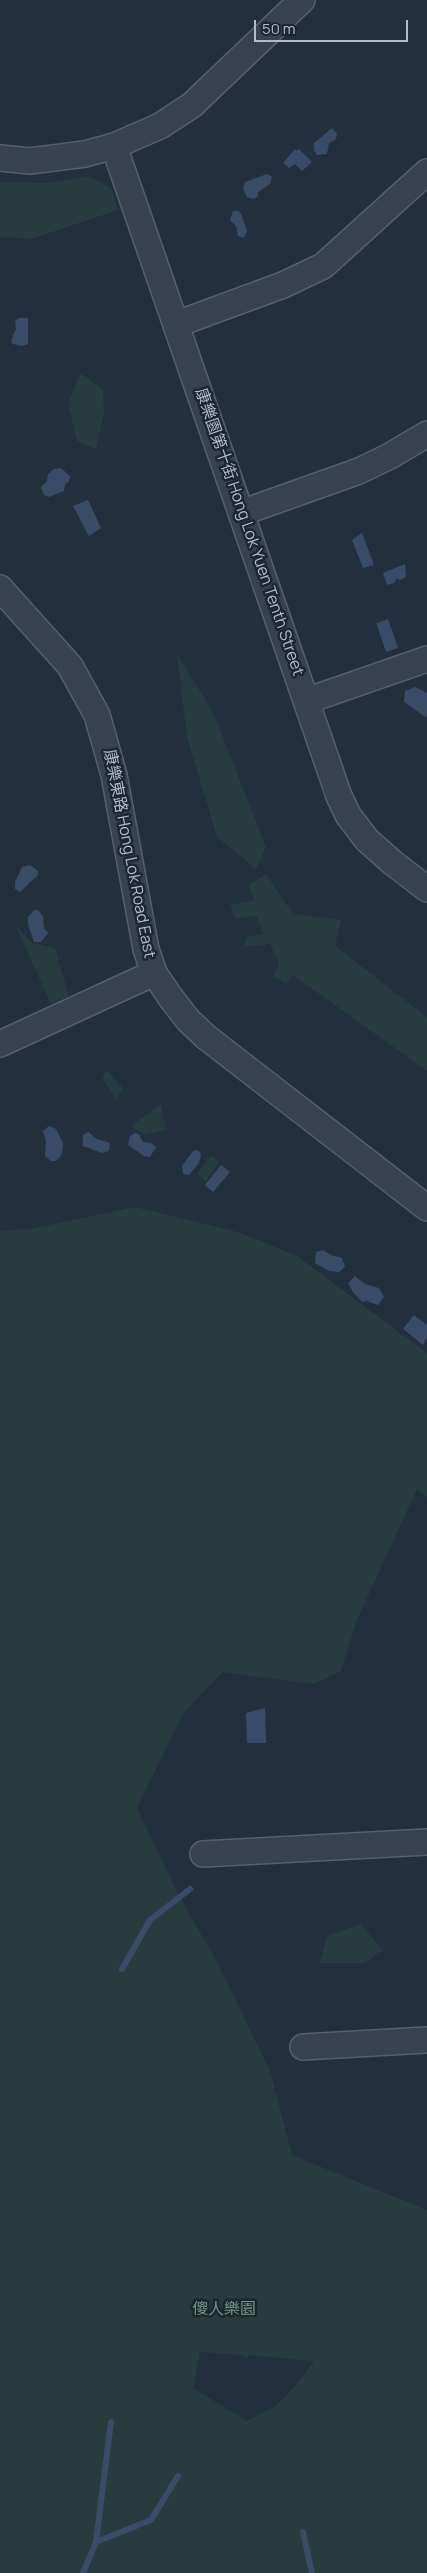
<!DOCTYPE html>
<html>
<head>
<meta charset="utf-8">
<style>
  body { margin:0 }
  #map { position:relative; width:427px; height:2573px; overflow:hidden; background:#242f3e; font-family:Manrope,sans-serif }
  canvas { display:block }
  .scale { position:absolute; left:254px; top:20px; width:154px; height:22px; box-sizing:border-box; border:2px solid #b4bcc9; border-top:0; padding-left:6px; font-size:15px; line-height:18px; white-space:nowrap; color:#b4bcc9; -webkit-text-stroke:4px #1d2633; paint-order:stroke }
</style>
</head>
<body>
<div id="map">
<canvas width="427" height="2573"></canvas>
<div class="scale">50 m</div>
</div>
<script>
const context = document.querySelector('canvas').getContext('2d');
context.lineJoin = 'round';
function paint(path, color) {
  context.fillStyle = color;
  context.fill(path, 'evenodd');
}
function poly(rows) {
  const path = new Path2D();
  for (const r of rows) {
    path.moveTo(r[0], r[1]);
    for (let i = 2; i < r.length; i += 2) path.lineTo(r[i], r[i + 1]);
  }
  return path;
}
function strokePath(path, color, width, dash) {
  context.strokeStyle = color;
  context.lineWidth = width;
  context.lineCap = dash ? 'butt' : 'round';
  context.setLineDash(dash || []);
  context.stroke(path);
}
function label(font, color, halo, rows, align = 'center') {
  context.font = font + ' Manrope,"Noto Sans TC",sans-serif';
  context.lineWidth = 5;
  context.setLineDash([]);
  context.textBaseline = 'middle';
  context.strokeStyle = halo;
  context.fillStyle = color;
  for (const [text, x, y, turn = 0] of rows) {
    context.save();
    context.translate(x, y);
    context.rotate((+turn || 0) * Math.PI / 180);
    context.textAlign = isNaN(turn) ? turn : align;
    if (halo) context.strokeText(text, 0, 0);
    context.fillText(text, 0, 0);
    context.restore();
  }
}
const green = poly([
  [89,176,111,188,118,210,31,239,0,237,0,182,47,183],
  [80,373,103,389,104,413,96,449,77,441,68,404],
  [177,654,213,712,266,847,256,869,217,837,187,737],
  [266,874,286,904,295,914,341,920,335,946,427,1017,427,1071,293,975,286,984,273,977,279,963,270,944,244,947,247,937,263,934,257,916,235,918,230,905,254,900,249,885],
  [15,925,32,943,55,948,69,996,51,1004],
  [106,1070,123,1088,117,1100,102,1078],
  [161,1104,166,1130,144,1135,131,1126],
  [211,1155,219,1162,206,1181,197,1174],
  [135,1207,238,1232,297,1256,427,1353,427,1497,417,1489,356,1622,341,1671,314,1684,223,1672,184,1712,137,1808,178,1894,217,1962,270,2071,292,2155,427,2210,427,2573,0,2573,0,1231,30,1229],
  [200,2352,242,2355,247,2358,248,2355,314,2361,297,2384,277,2405,247,2421,193,2388],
  [361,1924,382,1950,365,1963,320,1963,327,1936]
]);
const water = poly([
  [332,128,337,134,336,139,329,143,327,154,317,155,314,150,314,143],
  [295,149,297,151,299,149,312,162,302,171,295,164,289,168,283,163],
  [267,174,272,177,270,184,258,192,258,196,254,199,247,197,243,188,245,182],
  [233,211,238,211,241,214,247,231,244,238,238,236,236,226,230,220],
  [19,318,28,318,28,344,22,346,13,344,11,341,16,329,15,321],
  [61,468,70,476,69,481,65,485,64,491,49,497,44,495,41,487,47,481,48,474,54,469],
  [88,500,101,528,89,536,73,506],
  [362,533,374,565,363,568,352,540],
  [405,564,406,577,400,580,397,578,394,583,387,585,383,573],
  [388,619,398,648,386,652,376,623],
  [415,687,427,693,427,718,404,702,405,691],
  [30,865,38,871,38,875,20,892,15,889,15,882,22,867],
  [34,910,38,910,43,916,44,928,48,933,41,942,34,942,28,924,28,917],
  [49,1126,56,1129,63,1143,62,1154,56,1161,51,1161,45,1156,46,1141,43,1131],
  [88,1132,97,1139,110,1143,109,1151,102,1153,83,1146,83,1135],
  [135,1133,139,1134,143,1142,151,1143,156,1147,150,1157,144,1156,128,1145,130,1136],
  [198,1150,201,1154,199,1163,189,1175,183,1174,182,1166,193,1151],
  [221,1165,230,1172,213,1192,205,1185],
  [323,1250,331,1255,342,1258,345,1267,339,1272,329,1271,315,1263,316,1252],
  [355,1276,365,1284,379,1288,384,1297,378,1305,367,1301,362,1302,353,1292,348,1283],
  [414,1315,427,1325,427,1338,423,1345,403,1329],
  [265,1708,266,1743,247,1743,246,1713]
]);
const stream = poly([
  [122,1969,150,1920,190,1889],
  [303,2532,312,2573],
  [96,2542,151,2520,178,2476],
  [83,2573,96,2542,111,2422]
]);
const street = poly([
  [114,146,339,796,348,815,367,840,393,863,427,889],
  [0,158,30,161,85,154,114,146,160,126,192,105,302,0],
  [177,324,283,285,323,266,427,172],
  [241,513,359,471,390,456,427,434],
  [0,588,70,666,97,715,114,775,146,949,154,973,171,998,188,1020,206,1037,427,1208],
  [306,701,427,659],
  [0,1044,154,973],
  [203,1854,427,1842],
  [303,2047,427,2040]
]);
const streetNames = [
  ["康樂園第十街 Hong Lok Yuen Tenth Street",249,532,71],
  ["康樂東路 Hong Lok Road East",129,854,79]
];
const parkNames = [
  ["傻人樂園",224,2310]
];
paint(green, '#263c3f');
paint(water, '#394c67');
strokePath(stream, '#394c67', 6);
strokePath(street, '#565f6c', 28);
strokePath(street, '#38414e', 25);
label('16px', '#b4bcc9', '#1d2633', streetNames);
label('16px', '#6b9a76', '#1d2633', parkNames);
</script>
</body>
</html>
